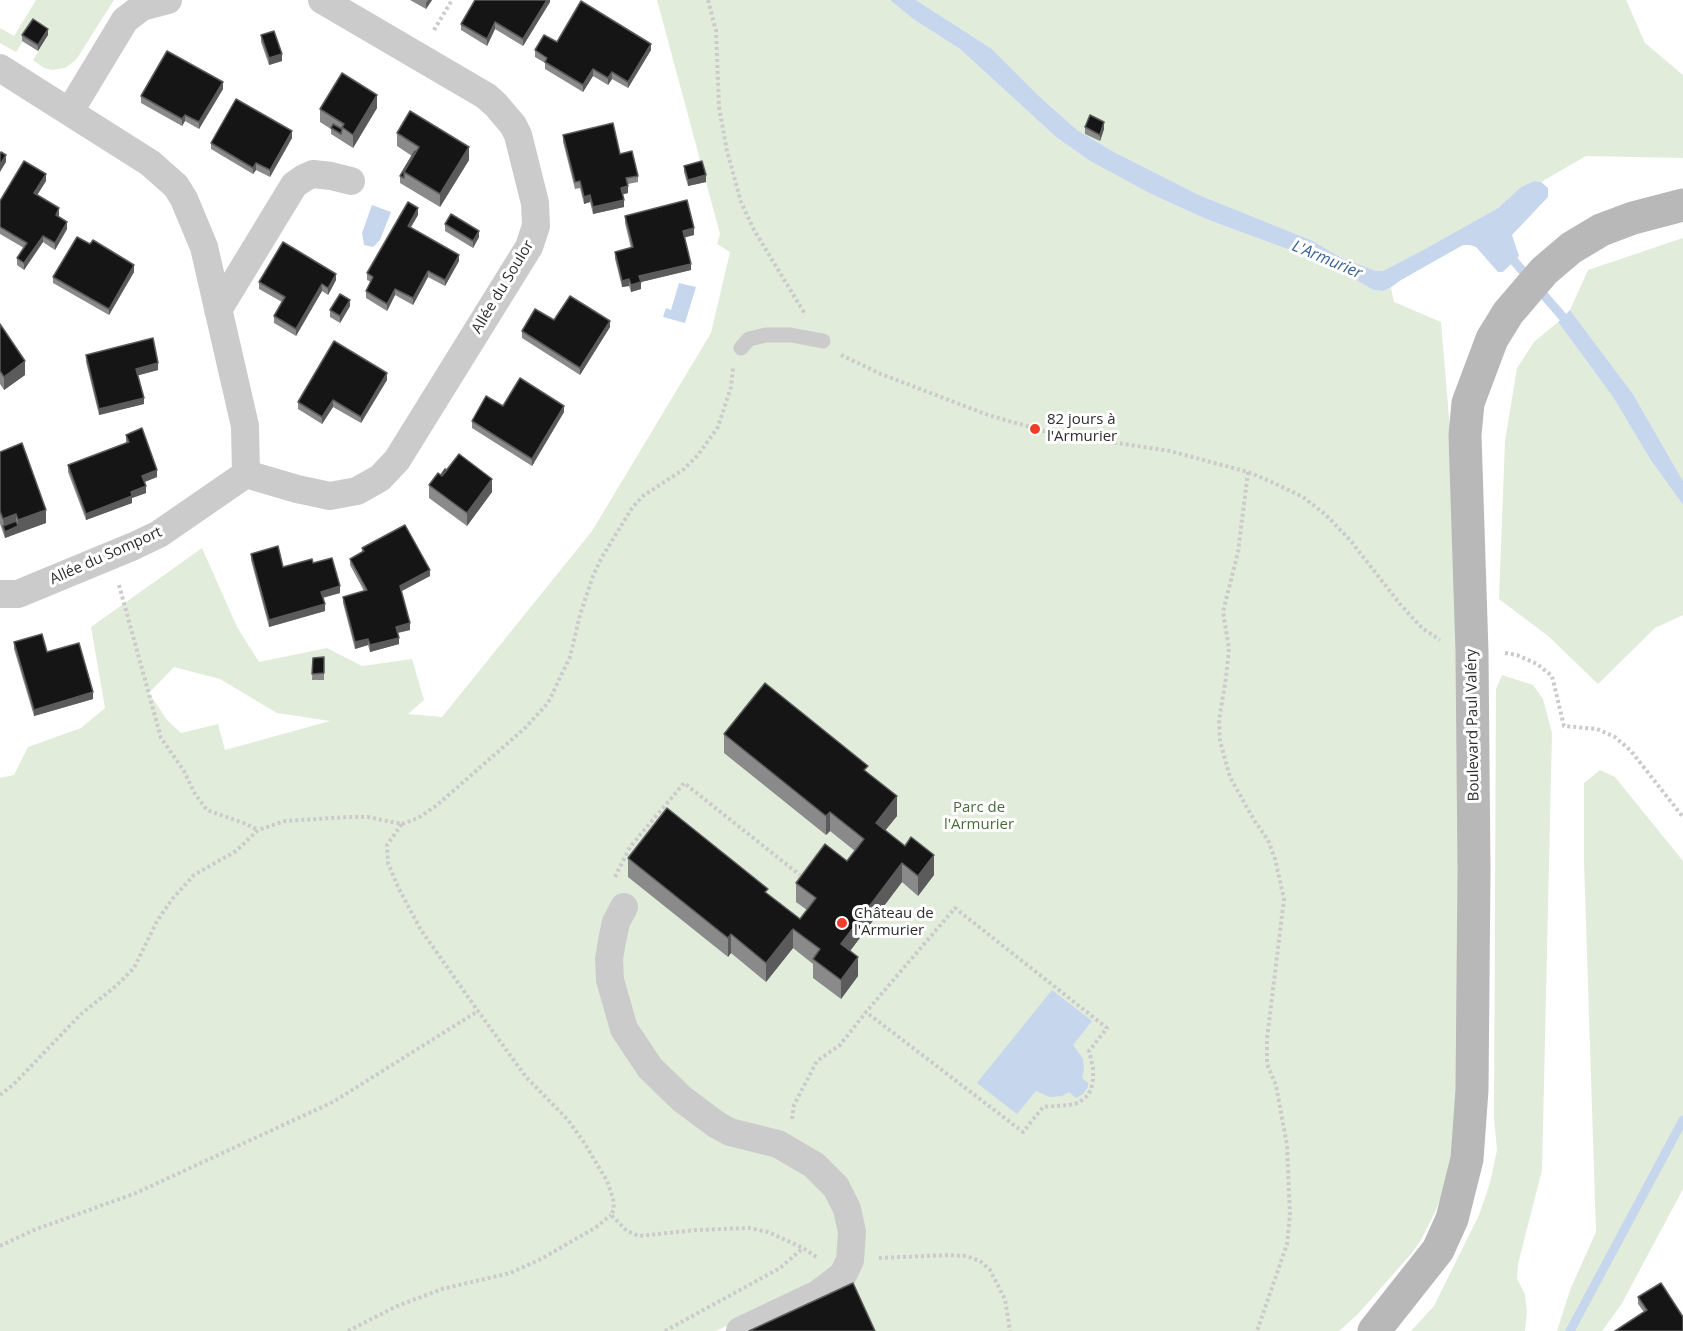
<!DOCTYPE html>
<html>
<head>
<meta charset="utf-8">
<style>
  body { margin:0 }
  canvas { display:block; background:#fff }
</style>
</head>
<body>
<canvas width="1683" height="1331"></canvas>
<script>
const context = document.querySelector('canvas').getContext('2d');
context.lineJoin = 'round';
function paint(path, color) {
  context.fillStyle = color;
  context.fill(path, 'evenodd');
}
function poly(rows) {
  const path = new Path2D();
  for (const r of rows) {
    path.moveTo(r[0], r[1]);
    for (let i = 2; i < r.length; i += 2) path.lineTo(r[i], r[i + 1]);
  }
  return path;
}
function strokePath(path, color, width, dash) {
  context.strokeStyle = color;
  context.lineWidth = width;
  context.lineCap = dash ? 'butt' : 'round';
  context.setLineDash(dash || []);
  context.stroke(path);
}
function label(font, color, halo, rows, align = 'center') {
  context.font = font + ' "Open Sans",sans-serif';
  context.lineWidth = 6;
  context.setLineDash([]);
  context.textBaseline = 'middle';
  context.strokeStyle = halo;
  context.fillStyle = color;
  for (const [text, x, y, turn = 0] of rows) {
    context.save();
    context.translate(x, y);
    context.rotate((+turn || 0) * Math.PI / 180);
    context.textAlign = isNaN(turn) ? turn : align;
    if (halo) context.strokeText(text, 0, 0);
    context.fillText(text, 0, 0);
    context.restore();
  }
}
const green = poly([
  [36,0,114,0,76,60,65,68,52,70,44,68,33,60,48,36,33,26,16,52,0,43,0,28,14,36],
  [657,0,890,0,913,19,960,49,1056,137,1090,161,1151,194,1206,219,1333,266,1373,290,1383,291,1391,288,1394,302,1441,322,1457,514,1462,1080,1453,1158,1445,1188,1435,1212,1421,1240,1411,1254,1358,1314,1339,1331,862,1331,810,1285,716,1331,0,1331,0,778,14,775,28,747,81,728,105,708,91,627,202,548,237,627,259,662,327,648,362,666,412,659,424,700,408,714,442,717,592,531,711,333,730,252,717,244,720,234],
  [174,667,220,679,277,713,330,721,225,750,218,724,181,733,167,720,149,693],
  [916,0,1626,0,1645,43,1683,75,1683,158,1586,156,1541,182,1534,181,1521,187,1498,208,1423,250,1383,271,1376,271,1340,257,1311,240,1199,195,1114,152,1077,130,1039,96,992,49],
  [1683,238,1683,481,1633,394,1570,310,1588,270],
  [1558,322,1613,397,1650,459,1683,505,1683,615,1655,628,1598,684,1548,636,1499,599,1505,441,1517,368,1534,342],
  [1502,675,1533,685,1543,699,1552,733,1542,1170,1518,1264,1517,1279,1525,1294,1527,1312,1525,1331,1411,1331,1434,1306,1479,1215,1490,1183,1497,1150,1494,1117,1496,689],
  [1600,770,1615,777,1683,861,1683,1189,1621,1305,1602,1331,1557,1331,1570,1290,1596,1232,1584,861,1584,783]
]);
const water = poly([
  [890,0,916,0,992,49,1039,96,1077,130,1114,152,1199,195,1311,240,1340,257,1376,271,1383,271,1423,250,1498,208,1521,187,1534,181,1541,182,1548,188,1548,197,1512,235,1519,256,1503,272,1498,272,1476,247,1470,245,1463,245,1401,280,1390,288,1383,291,1373,290,1333,266,1206,219,1151,194,1090,161,1056,137,960,49,913,19],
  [372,205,391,212,380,240,373,247,364,245,362,233],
  [679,283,696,287,685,323,663,317,666,308,671,310],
  [1570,310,1633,394,1683,481,1683,505,1650,459,1613,397,1558,322],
  [1052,990,1092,1021,1073,1045,1083,1059,1084,1070,1082,1078,1088,1083,1088,1087,1083,1094,1076,1098,1069,1092,1062,1096,1050,1097,1036,1091,1017,1114,977,1083]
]);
const stream = poly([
  [1507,253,1569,324],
  [1570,1331,1683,1120]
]);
const path = poly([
  [708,0,716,31,719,107,727,151,741,202,754,230,805,314],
  [434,30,452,0],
  [841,355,881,374,988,415,1051,433,1170,451,1248,472,1274,483,1303,497,1326,515,1350,540,1400,604,1422,628,1440,640],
  [1248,472,1238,552,1223,612,1229,648,1226,678,1219,720,1220,741,1230,777,1254,820,1268,840,1275,859,1284,899,1267,1039,1267,1064,1276,1085,1287,1145,1290,1215,1287,1244,1257,1331],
  [119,585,161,738,184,771,195,794,207,810,246,824,258,830],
  [1505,653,1517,655,1537,664,1552,676,1564,726,1597,729,1615,737,1631,751,1683,817],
  [402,824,418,818,436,806,525,728,548,703,570,657,580,615,593,576,602,557,632,508,643,496,684,469,698,455,718,427,731,387,733,368],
  [615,877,630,847,684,783,800,875],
  [0,1095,13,1085,81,1014,116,986,134,968,157,921,173,898,194,875,236,851,258,830,285,821,349,817,368,817,402,824,387,845,388,863,398,887,421,930,478,1011,526,1077,568,1120,585,1144,607,1181,613,1198,614,1209,611,1215,627,1231,639,1236,696,1230,749,1228,768,1232,803,1248,818,1258],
  [792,1119,794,1105,817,1061,840,1045,866,1012,955,908,1107,1028,1089,1051,1093,1067,1093,1080,1091,1090,1086,1097,1078,1103,1069,1105,1043,1107,1023,1132,866,1012],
  [0,1246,34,1230,136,1193,333,1102,478,1011],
  [879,1258,948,1255,966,1256,980,1261,990,1270,1005,1299,1010,1331],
  [348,1331,397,1306,442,1289,510,1273,541,1259,595,1228,611,1215],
  [665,1331,780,1268,803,1248]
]);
const lane = poly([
  [741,348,749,339,766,335,791,335,823,341]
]);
const street = poly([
  [0,68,150,163,176,186,184,199,204,247,245,426,246,474,159,534,134,546,18,594,0,594],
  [70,111,125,20,142,7,168,0],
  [218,310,294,185,304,178,313,174,331,176,351,181],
  [246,474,297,489,330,496,357,491,380,478,397,460,529,247,536,226,535,203,518,135,513,125,496,105,486,96,322,0],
  [624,907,616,922,612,941,609,959,610,980,624,1029,650,1068,682,1099,717,1125,730,1132,778,1144,814,1165,836,1187,847,1209,852,1232,850,1260,843,1275,818,1294,740,1331]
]);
const secondary = poly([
  [1374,1331,1438,1250,1452,1219,1467,1159,1472,1090,1474,871,1472,652,1465,435,1468,403,1492,339,1508,313,1544,271,1571,248,1601,230,1633,218,1683,205]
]);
const wall = poly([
  [410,0,432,0,426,9],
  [550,0,550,2,523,46,495,29,487,46,461,30,461,24],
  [22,35,48,35,38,51,22,41],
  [261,35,282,61,269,65,261,42],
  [557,42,651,50,628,88,612,79,608,85,593,76,583,92,545,69,545,63,535,57,535,50],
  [223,89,199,129,185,121,182,126,141,103,141,96],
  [377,108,353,148,331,134,331,129,320,122,320,109],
  [1085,127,1104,129,1100,141,1085,134],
  [397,133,469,160,440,207,400,183,400,176,412,156,397,146],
  [563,135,620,154,638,176,638,182,628,184,628,193,622,194,624,207,593,214,590,202,584,204,580,188,575,189,563,142],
  [292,138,270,177,256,170,253,174,211,149,211,143],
  [684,166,706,182,688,186,684,172],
  [46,181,37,195,59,215,58,217,67,229,55,250,43,242,24,270,17,265,17,258,24,248,0,234,0,201],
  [418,215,411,227,459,261,445,286,428,277,413,305,395,295,387,311,366,298,366,291,371,282,367,280,367,273],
  [625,216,694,235,684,237,691,270,641,282,641,289,631,292,629,286,622,287,615,259,615,252,631,248,625,223],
  [445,224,479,237,473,248,445,231],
  [134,272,109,315,53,283,53,277],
  [336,280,328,295,322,291,296,336,274,323,274,316,282,302,259,289,259,282],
  [350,306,340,323,330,317,330,310],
  [554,320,610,327,580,375,522,338,522,331],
  [0,324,25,375,4,390,0,384],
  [86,355,158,370,138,375,144,404,99,415,86,362],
  [387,380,361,423,333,407,322,424,298,409,298,402],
  [503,406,564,412,532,466,472,428,472,421],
  [126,435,157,477,144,482,146,493,132,498,132,503,86,520,68,472,68,465,126,443],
  [0,452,46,523,5,538,0,524],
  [441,475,492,492,467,526,429,498,429,485],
  [362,548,430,576,401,591,410,630,398,633,399,644,370,652,368,645,355,649,343,603,343,597,364,591,350,565,350,559,362,552],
  [251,554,283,567,313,563,340,593,323,598,325,611,269,627,251,560],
  [14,642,47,652,93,699,34,716,14,649],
  [324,657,324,680,312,680,313,658],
  [724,734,868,773,897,816,885,830,934,875,918,896,902,882,850,951,858,976,841,999,813,978,813,964,793,948,766,982,731,953,728,957,628,877,628,858,768,894,800,919,807,910,796,902,796,883,847,861,855,851,830,831,826,835,724,753],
  [1638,1297,1683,1317,1644,1312,1638,1304]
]);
const shadedWall = poly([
  [428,0,432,0,426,9,426,3],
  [547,0,550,0,550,2,523,46,523,39],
  [495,22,495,29,487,46,487,39],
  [48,29,48,35,38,51,38,45],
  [651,44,651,50,628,88,628,82],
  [282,54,282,61,269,65,269,58],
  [593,69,593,76,583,92,583,85],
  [612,72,612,79,608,85,608,78],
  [223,82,223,89,199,129,199,122],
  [377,95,377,108,353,148,353,135],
  [185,115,185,121,182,126,182,119],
  [1104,122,1104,129,1100,141,1100,135],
  [292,131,292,138,270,177,270,170],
  [469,147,469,160,440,207,440,194],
  [6,155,6,162,0,172,0,165],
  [256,163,256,170,253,174,253,168],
  [46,174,46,181,34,200,34,193],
  [706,175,706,182,688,186,688,180],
  [628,186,628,193,621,195,621,188],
  [590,195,590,202,584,204,584,197],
  [624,200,624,207,593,214,593,207],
  [59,208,59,215,56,222,56,215],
  [418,208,418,215,408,232,408,226],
  [67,222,67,229,55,250,55,243],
  [694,228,694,235,683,238,683,231],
  [479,231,479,237,473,248,473,241],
  [43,236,43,242,24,270,24,263],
  [459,255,459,261,445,286,445,280],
  [691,264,691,270,641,282,641,289,631,292,631,285,639,276],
  [134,265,134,272,109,315,109,309],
  [428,271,428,277,413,305,413,298],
  [336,274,336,280,328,295,328,288],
  [629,279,629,286,622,287,622,281],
  [322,284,322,291,296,336,296,329],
  [395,289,395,295,387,311,387,304],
  [350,300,350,306,340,323,340,316],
  [610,321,610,327,580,375,580,368],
  [25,361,25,375,4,390,4,377],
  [158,363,158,370,136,376,136,369],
  [387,373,387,380,361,423,361,417],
  [144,398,144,404,99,415,99,409],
  [333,400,333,407,322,424,322,417],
  [564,406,564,412,532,466,532,459],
  [157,470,157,477,142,483,142,476],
  [492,479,492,492,467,526,467,513],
  [146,486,146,493,132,498,132,503,86,520,86,514,131,492],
  [46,510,46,523,18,533,18,520],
  [16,514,16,527,18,526,18,533,5,538,3,519],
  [430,570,430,576,400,592,400,586],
  [340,586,340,593,321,598,321,592],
  [325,604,325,611,269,627,269,620],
  [410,623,410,630,396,633,396,627],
  [399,638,399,644,370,652,370,645],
  [368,639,368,645,355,649,355,642],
  [93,692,93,699,34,716,34,710],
  [897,796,897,816,876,842,876,823],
  [830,812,830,831,826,835,826,816],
  [934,855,934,875,918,896,918,876],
  [902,863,902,882,841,963,841,944],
  [793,929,793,948,766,982,766,963],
  [731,934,731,953,728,957,728,938],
  [858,957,858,976,841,999,841,980]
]);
const building = poly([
  [475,0,547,0,523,39,495,22,487,39,461,24,475,0],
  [581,1,651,44,628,82,612,72,608,78,593,69,583,85,545,62,547,58,535,50,544,35,557,42,581,1],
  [33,19,48,29,38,45,22,35,33,19],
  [274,31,282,54,269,58,261,35,274,31],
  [167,51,223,82,199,122,185,115,182,119,141,96,167,51],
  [342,73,377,95,353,135,342,127,344,124,320,109,342,73],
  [236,99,292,131,270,170,256,163,253,168,211,143,236,99],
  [410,111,469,147,440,194,404,172,419,147,397,133,410,111],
  [1090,115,1104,122,1100,135,1085,127,1090,115],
  [613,123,620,154,632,151,638,176,626,178,628,186,621,188,624,200,593,207,590,195,584,197,580,181,575,182,563,135,613,123],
  [333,124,342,129,341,134,331,128,333,124],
  [415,151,416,152,404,172,404,178,400,176,415,151],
  [1,152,6,155,0,165,0,154,1,152],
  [24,161,46,174,34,193,59,208,56,215,67,222,55,243,43,236,24,263,17,258,27,243,0,227,0,201,24,161],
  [702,161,706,175,688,180,684,166,702,161],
  [687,200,694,228,683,231,691,264,639,276,641,282,631,285,629,279,622,281,615,252,633,247,625,216,687,200],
  [408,202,418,208,408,226,459,255,445,280,428,271,413,298,395,289,387,304,366,291,373,277,367,273,408,202],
  [451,214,479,231,473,241,445,224,451,214],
  [77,237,90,244,93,240,134,265,109,309,53,277,77,237],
  [283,242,336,274,328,288,322,284,296,329,274,316,285,297,259,282,283,242],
  [340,294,350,300,340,316,330,310,340,294],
  [570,296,610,321,580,368,522,331,535,309,554,320,570,296],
  [0,324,25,361,4,377,0,371,0,324],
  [153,338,158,363,136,369,144,398,99,409,86,355,153,338],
  [334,341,387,373,361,417,333,400,322,417,298,402,334,341],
  [520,378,564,406,532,459,472,421,486,396,503,406,520,378],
  [142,428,157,470,142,476,146,486,131,492,132,496,86,514,68,465,129,442,126,435,142,428],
  [22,443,46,510,18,520,16,514,3,519,0,511,0,452,22,443],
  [459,454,492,479,467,513,429,485,438,473,442,476,459,454],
  [445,469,447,470,442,476,441,475,445,469],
  [16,521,18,526,5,532,3,526,16,521],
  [405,525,430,570,400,586,410,623,396,627,399,638,370,645,368,639,355,642,343,597,367,590,350,559,364,551,362,548,405,525],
  [278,546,283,567,312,559,313,563,332,558,340,586,321,592,325,604,269,620,251,554,278,546],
  [42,634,47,652,79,643,93,692,34,710,14,642,42,634],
  [324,657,324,673,312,674,313,658,324,657],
  [765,683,868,766,864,770,897,796,876,823,905,846,911,837,934,855,918,876,902,863,841,944,858,957,841,980,813,959,820,949,793,929,766,963,731,934,728,938,628,858,667,808,768,889,765,892,800,919,816,898,796,883,825,844,847,861,864,839,830,812,826,816,724,734,765,683],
  [853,1283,875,1331,749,1331,853,1283],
  [1661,1283,1683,1317,1683,1331,1615,1331,1647,1310,1638,1297,1661,1283]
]);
const markers = [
  [1035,429,6,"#ee3e27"],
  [842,923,6,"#ee3e27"]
];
const streetNames = [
  ["Allée du Soulor",503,287,-59],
  ["Allée du Somport",106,556,-24],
  ["Boulevard Paul Valéry",1473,725,-91]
];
const poiNames = [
  ["82 jours à",1047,420],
  ["l'Armurier",1047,437],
  ["Château de",854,914],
  ["l'Armurier",854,931]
];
const parkNames = [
  ["Parc de",979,808],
  ["l'Armurier",979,825]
];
const waterNames = [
  ["L'Armurier",1327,260,23]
];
paint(green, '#e1ecdb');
paint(water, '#c6d6ed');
strokePath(stream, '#c6d6ed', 9);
strokePath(path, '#cbcbcb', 4, [3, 3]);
strokePath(lane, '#cbcbcb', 15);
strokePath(street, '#cbcbcb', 28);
strokePath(secondary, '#b8b8b8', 33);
paint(wall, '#8a8a8a');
paint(shadedWall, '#5b5b5b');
paint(building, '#151515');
strokePath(building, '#5b5b5b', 1.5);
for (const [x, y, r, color] of markers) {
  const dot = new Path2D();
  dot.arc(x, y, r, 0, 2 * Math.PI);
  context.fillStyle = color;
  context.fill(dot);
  strokePath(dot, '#fff', 2);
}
label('15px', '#2e2e2e', '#fff', streetNames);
label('15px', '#2e2e2e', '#fff', poiNames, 'left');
label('15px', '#476c39', '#fff', parkNames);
label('italic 16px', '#385f94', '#fff', waterNames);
</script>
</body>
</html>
